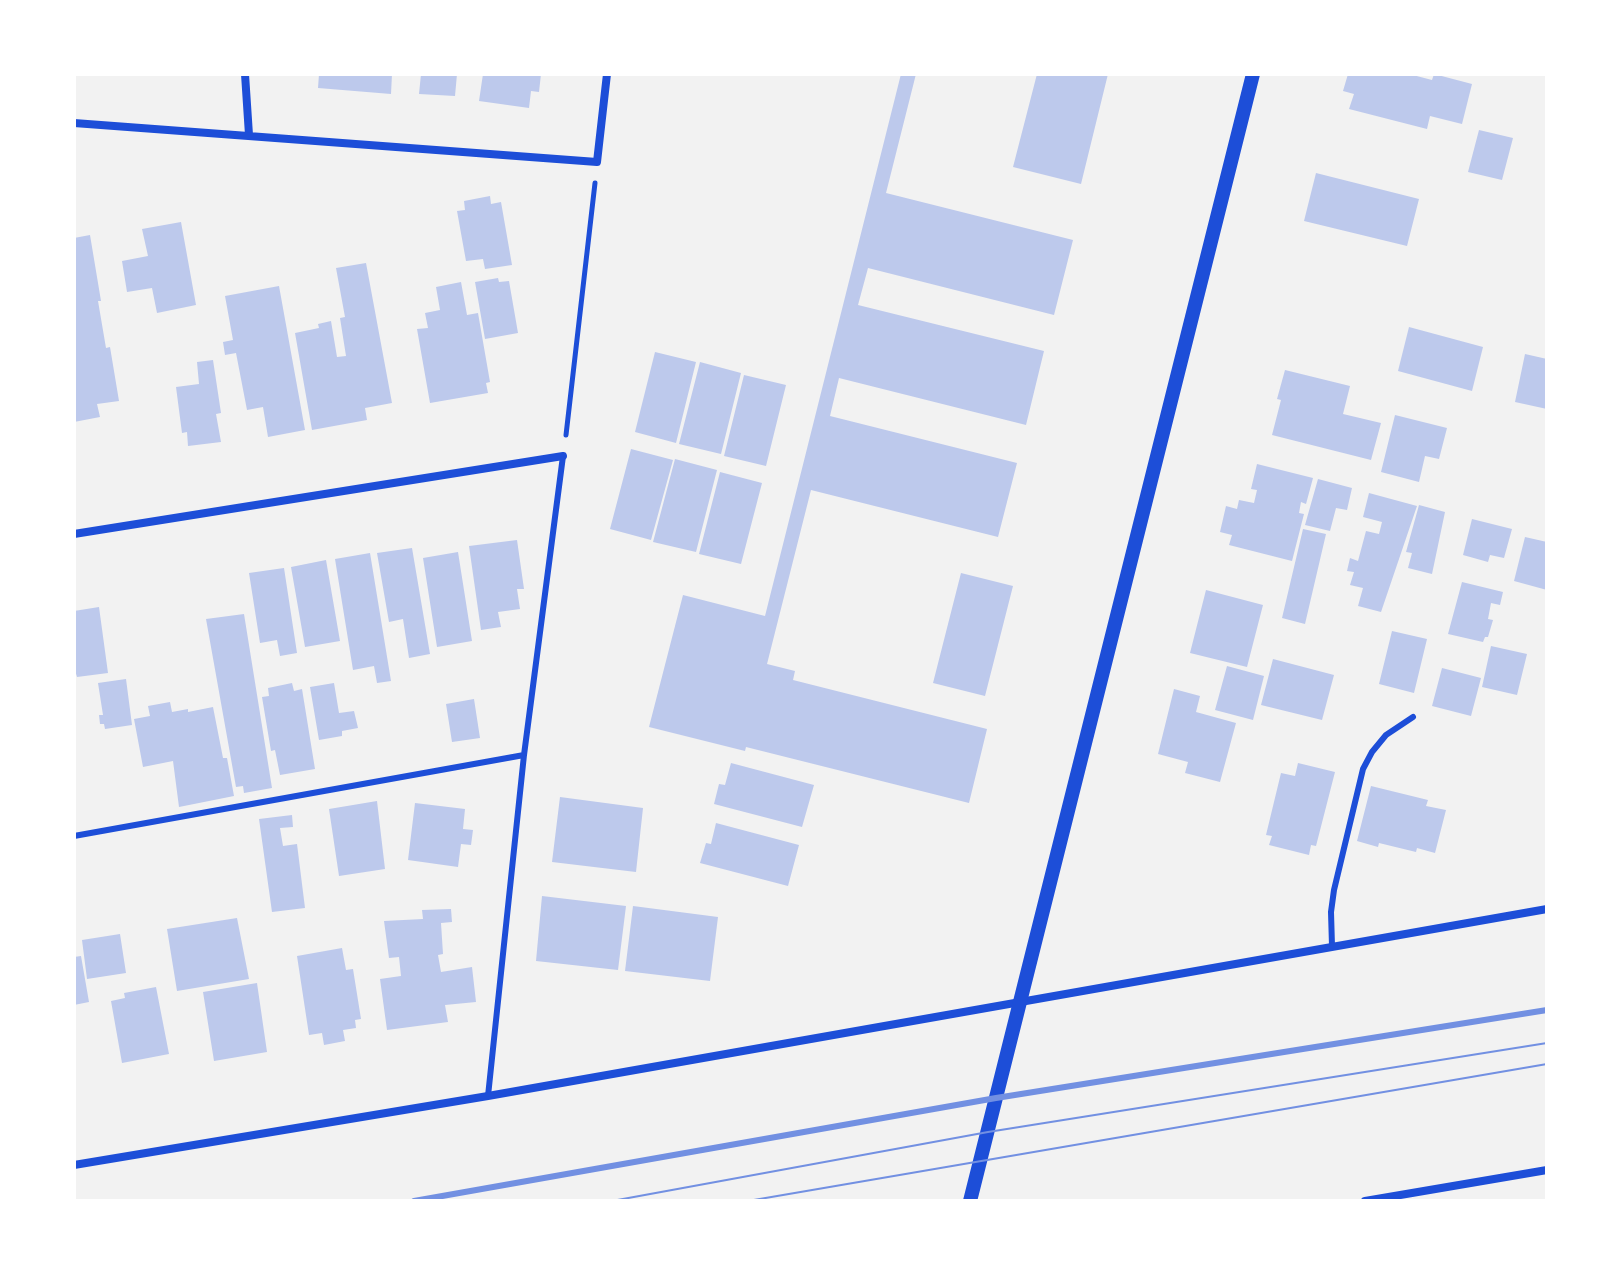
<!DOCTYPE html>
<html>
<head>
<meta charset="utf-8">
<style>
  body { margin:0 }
  #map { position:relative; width:1621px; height:1275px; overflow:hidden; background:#f2f2f2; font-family:Manrope,sans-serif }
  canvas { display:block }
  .frame { position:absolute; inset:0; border:76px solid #fff; pointer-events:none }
</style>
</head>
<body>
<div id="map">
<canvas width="1621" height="1275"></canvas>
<div class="frame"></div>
</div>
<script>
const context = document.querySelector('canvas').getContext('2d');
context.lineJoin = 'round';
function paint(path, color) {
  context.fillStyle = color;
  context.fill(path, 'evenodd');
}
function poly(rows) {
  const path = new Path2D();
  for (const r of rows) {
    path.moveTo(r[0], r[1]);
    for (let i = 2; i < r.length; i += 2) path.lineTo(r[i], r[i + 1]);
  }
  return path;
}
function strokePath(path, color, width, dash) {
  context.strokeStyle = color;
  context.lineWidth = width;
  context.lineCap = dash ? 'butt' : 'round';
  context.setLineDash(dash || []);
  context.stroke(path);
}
const building = poly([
  [319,74,392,74,391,94,318,88],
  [421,74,457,74,455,96,419,94],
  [483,74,541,74,539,92,531,91,529,108,479,101],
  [901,74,916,74,886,193,1073,240,1054,315,868,268,858,305,1044,351,1026,425,839,378,830,416,1017,463,998,537,811,490,767,664,795,671,793,680,987,729,969,803,746,747,745,751,649,727,683,595,765,616],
  [1037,74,1108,74,1081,184,1013,167],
  [1348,74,1409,74,1432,80,1434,74,1472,84,1462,124,1430,116,1427,129,1349,109,1354,94,1343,91],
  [1479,130,1513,138,1502,180,1468,172],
  [1316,173,1419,199,1407,246,1304,221],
  [490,196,491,204,501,202,512,265,485,269,483,259,466,261,457,211,465,210,464,201],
  [181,222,196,305,157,313,152,288,127,292,122,261,148,256,142,229],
  [90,235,101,301,98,301,106,348,110,347,119,401,97,404,100,417,74,422,74,238],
  [366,263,392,403,365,408,367,420,312,430,295,333,319,328,318,324,331,321,337,357,346,356,340,318,345,317,336,268],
  [498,278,499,282,509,281,518,333,485,339,475,282],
  [461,282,467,315,478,313,490,382,486,383,488,393,430,403,417,329,428,328,425,313,440,310,436,287],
  [279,286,305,430,268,437,263,407,247,410,236,353,225,355,223,342,233,340,225,296],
  [1409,327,1483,347,1472,391,1398,371],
  [655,352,696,362,676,443,635,432],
  [1525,354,1547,359,1547,409,1515,402],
  [213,360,221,413,216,414,221,442,188,446,187,432,182,433,176,387,199,384,197,362],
  [700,362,741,373,721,454,679,444],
  [1285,370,1350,386,1343,414,1381,423,1371,460,1272,435,1281,400,1277,399],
  [744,375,786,385,766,466,724,456],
  [1395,415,1447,428,1439,459,1425,456,1419,482,1381,472],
  [631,449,673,460,651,540,610,529],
  [675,459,717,470,696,552,653,542],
  [1257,464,1313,478,1306,504,1301,502,1299,513,1304,514,1292,561,1229,545,1232,535,1220,532,1226,506,1237,509,1239,500,1254,503,1257,490,1251,489],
  [720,472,762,483,741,564,699,554],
  [1318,479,1352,488,1347,510,1336,508,1330,531,1305,525],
  [1369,493,1417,506,1381,612,1358,606,1363,588,1350,585,1354,572,1347,571,1350,558,1358,561,1366,531,1379,534,1382,522,1363,517],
  [1419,505,1445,512,1432,574,1408,568,1412,553,1406,552],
  [1472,519,1512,529,1504,558,1490,555,1488,562,1463,555],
  [1303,529,1326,534,1305,624,1282,618],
  [1525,537,1547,542,1547,590,1514,581],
  [517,540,524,589,517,589,520,609,498,612,501,627,481,630,469,546],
  [412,548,430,654,409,658,403,619,389,622,377,553],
  [458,552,472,641,437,647,423,558],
  [370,553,391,681,377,683,374,666,353,670,335,559],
  [326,560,340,641,305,647,291,567],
  [284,568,297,653,280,656,277,640,260,643,249,573],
  [961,573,1013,586,985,696,933,683],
  [1462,582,1503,592,1500,605,1491,603,1488,619,1493,620,1488,637,1485,637,1483,642,1448,634],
  [1206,590,1263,605,1247,667,1190,653],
  [99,607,108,673,77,677,74,667,74,611],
  [244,614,272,788,244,793,243,786,236,787,206,619],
  [1392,631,1427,639,1414,693,1379,684],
  [1491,646,1527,654,1517,695,1482,687],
  [1273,659,1334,675,1322,720,1261,705],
  [1227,666,1264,676,1253,720,1215,710],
  [1442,668,1481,678,1471,716,1432,706],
  [126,679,132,725,105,729,104,724,100,724,99,715,103,715,98,683],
  [292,683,294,691,302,689,315,769,280,775,275,750,271,751,262,697,269,696,268,688],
  [334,683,339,713,354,711,358,728,342,731,342,736,319,740,310,687],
  [1174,689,1200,696,1196,712,1236,723,1220,782,1185,773,1188,762,1158,754],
  [474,699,480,738,452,742,446,704],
  [170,702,172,712,188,709,188,712,213,707,223,758,227,758,234,796,179,807,173,761,143,767,134,719,150,716,148,706],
  [731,763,814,785,802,827,714,804,719,784,725,785],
  [1298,763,1335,772,1316,846,1311,845,1309,855,1269,845,1272,836,1266,835,1281,773,1295,776],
  [1371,786,1428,800,1426,806,1446,810,1435,853,1417,848,1416,852,1379,843,1378,847,1357,841],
  [560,797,643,808,636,872,552,862],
  [377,801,385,869,339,876,329,809],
  [415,803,465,809,463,829,473,830,471,845,461,844,458,867,408,860],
  [292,815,293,827,280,828,283,846,297,844,305,908,272,912,259,819],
  [716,823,799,845,788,886,700,863,706,843,711,844],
  [542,896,626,906,618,970,536,961],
  [633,906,718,917,710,981,625,971],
  [451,909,452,922,441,923,443,954,438,955,441,972,472,967,476,1002,445,1005,448,1022,387,1030,380,979,401,976,399,957,389,958,384,921,423,919,422,910],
  [237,918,249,979,177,991,167,929],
  [120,934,126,973,87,979,82,940],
  [342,948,346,970,353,969,361,1019,355,1020,356,1028,343,1030,345,1041,324,1045,322,1033,309,1035,297,956],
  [81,956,89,1002,74,1005,74,957],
  [257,983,267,1052,214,1061,203,992],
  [156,987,169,1054,122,1063,111,1001,125,998,124,993]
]);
const path = poly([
  [566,435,595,183]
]);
const service = poly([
  [74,836,524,755],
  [1332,946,1331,912,1334,890,1363,769,1372,752,1386,735,1413,717],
  [488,1096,524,755,563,456]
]);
const minor = poly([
  [245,74,249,135],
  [74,123,597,162,607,74],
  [74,534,563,456],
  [74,1165,488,1096,1547,909],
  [1365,1201,1547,1170]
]);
const tertiary = poly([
  [970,1201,1253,74]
]);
const tram = poly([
  [612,1201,988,1132,1547,1043],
  [748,1201,1547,1064]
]);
const rail = poly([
  [414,1201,996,1098,1547,1010]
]);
paint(building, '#bdc9ec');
strokePath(path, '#1d4ed8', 5);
strokePath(service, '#1d4ed8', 6);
strokePath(minor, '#1d4ed8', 8);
strokePath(tertiary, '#1d4ed8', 14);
strokePath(tram, '#7290e2', 2);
strokePath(rail, '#7290e2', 6);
</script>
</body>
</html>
